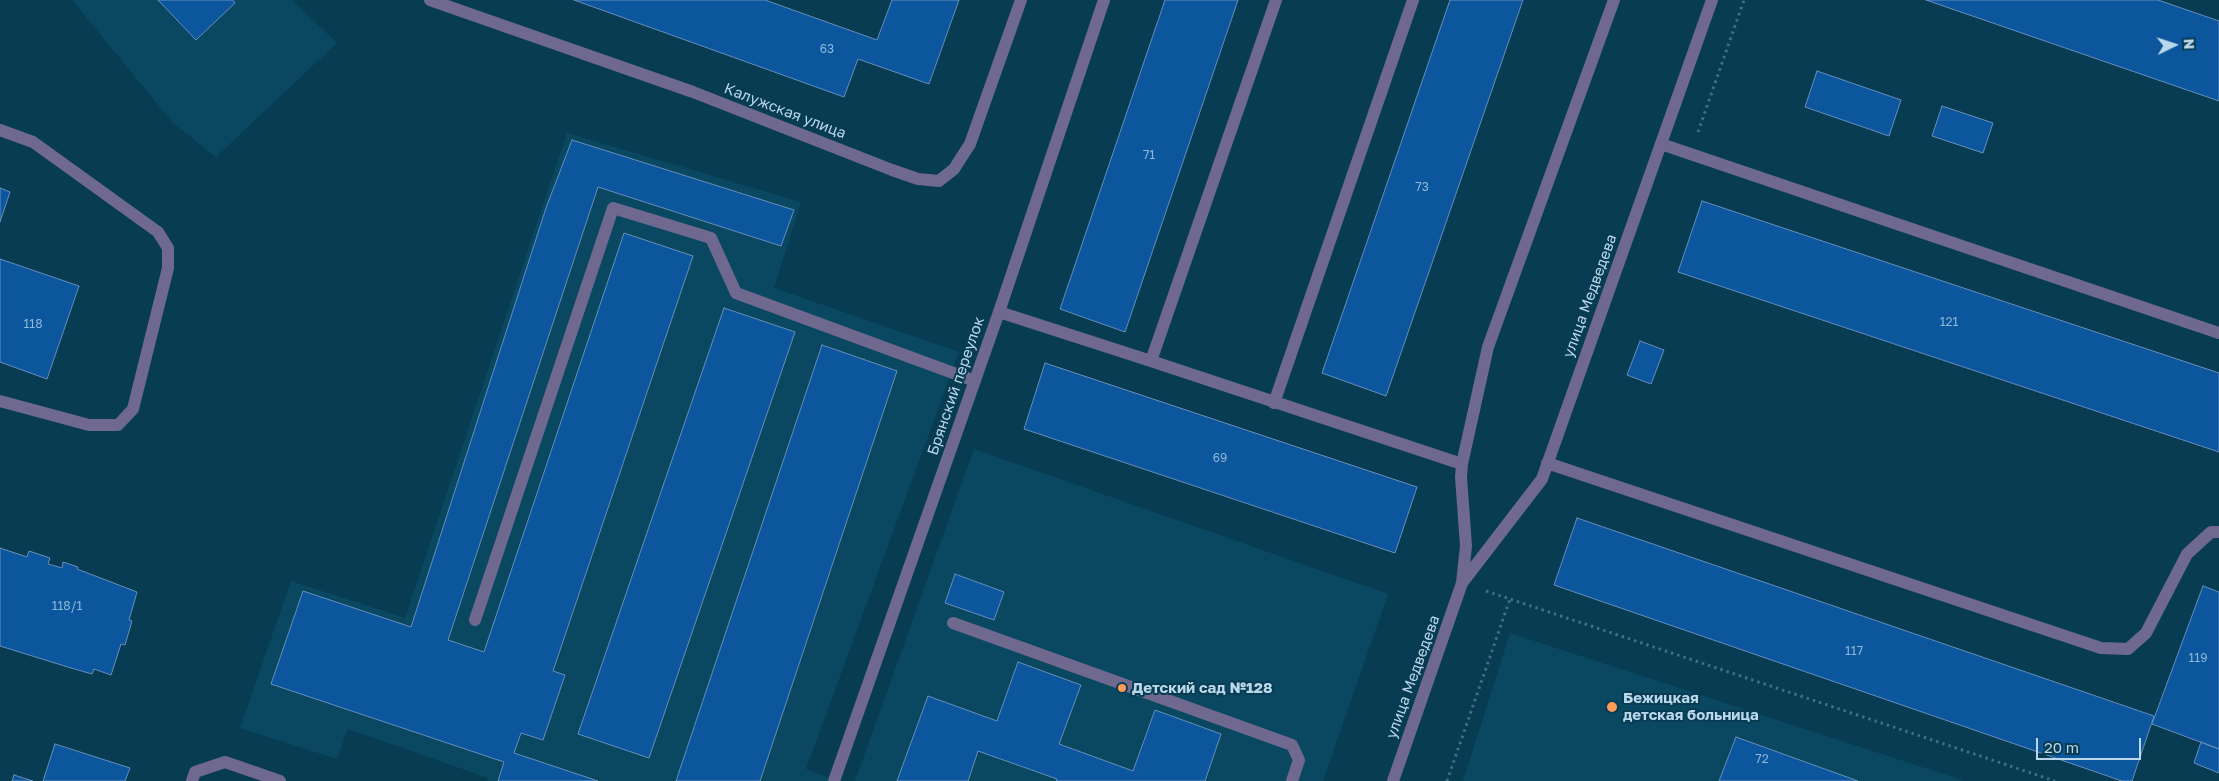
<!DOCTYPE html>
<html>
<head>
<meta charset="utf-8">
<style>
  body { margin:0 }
  #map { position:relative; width:2219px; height:781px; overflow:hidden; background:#073c53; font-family:"Golos Text",sans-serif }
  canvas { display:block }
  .north { position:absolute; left:2149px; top:20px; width:50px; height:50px; -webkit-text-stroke:4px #073c53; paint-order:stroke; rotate:86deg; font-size:14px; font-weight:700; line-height:20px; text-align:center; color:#bad8ea }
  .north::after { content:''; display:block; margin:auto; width:18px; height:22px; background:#bad8ea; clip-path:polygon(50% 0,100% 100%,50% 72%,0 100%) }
  .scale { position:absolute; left:2036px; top:738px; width:105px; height:22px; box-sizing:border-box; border:2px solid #bad8ea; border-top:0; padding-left:6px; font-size:15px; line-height:18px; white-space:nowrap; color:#bad8ea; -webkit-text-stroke:4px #073c53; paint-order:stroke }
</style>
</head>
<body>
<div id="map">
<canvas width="2219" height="781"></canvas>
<div class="north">N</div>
<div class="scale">20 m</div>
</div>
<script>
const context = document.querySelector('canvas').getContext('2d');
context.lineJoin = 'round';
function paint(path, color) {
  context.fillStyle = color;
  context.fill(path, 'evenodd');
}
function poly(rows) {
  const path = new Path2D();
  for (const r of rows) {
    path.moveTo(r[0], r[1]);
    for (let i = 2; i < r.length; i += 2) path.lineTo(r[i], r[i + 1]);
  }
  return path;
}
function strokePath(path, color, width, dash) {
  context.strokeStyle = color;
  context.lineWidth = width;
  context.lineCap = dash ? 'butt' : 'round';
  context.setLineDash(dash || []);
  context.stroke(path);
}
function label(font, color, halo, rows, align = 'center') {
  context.font = font + ' "Golos Text",sans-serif';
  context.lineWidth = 4;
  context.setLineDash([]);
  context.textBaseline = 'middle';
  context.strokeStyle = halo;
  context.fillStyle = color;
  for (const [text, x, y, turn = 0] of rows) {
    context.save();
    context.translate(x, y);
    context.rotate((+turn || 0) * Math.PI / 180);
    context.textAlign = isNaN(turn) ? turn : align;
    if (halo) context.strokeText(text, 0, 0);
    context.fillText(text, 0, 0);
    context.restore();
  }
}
const built = poly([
  [72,0,292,0,337,43,216,157,173,123],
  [567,133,801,202,774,288,959,352,806,769,830,778,829,781,487,781,488,778,348,729,337,759,240,728,291,581,405,618],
  [974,449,1388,594,1323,781,855,781],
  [1510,633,1965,781,1463,781]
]);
const building = poly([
  [158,0,233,0,235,3,196,40,158,0],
  [574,0,765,0,877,40,892,0,959,0,929,84,858,59,844,97,574,0],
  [1165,0,1238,0,1125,332,1060,309,1165,0],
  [1450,0,1523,0,1386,396,1322,373,1450,0],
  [1926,0,2158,0,2219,21,2219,101,1926,0],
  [1817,71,1901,100,1889,136,1805,107,1817,71],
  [1942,106,1993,123,1983,153,1932,136,1942,106],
  [572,140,794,210,781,246,598,187,448,640,484,652,624,233,693,256,553,671,565,675,543,740,521,733,514,753,598,781,498,781,504,762,271,684,303,591,411,627,546,208,572,140],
  [0,188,10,192,0,222,0,188],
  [1702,201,2219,373,2219,452,1678,272,1702,201],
  [0,259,79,286,47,379,0,362,0,259],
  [724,308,795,332,649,758,578,734,724,308],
  [1640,341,1664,350,1651,384,1627,375,1640,341],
  [822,345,897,371,760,781,676,781,822,345],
  [1045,363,1417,487,1395,553,1024,429,1045,363],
  [1577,518,2154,716,2132,781,2122,781,1554,585,1577,518],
  [0,548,27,557,29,551,50,558,48,564,62,568,63,562,78,567,77,569,137,592,129,620,132,621,125,645,121,644,111,675,94,669,92,674,71,668,0,646,0,548],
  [955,574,1004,592,994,620,945,603,955,574],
  [2203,586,2219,592,2219,749,2152,724,2203,586],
  [1018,662,1081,685,1059,744,1133,771,1155,710,1221,734,1205,781,1056,781,1057,779,978,751,968,781,897,781,928,696,997,721,1018,662],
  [1736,737,1858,781,1719,781,1736,737],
  [2201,742,2219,749,2219,773,2194,763,2201,742],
  [55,744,130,768,125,781,43,781,55,744],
  [14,775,33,781,12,781,14,775]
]);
const path = poly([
  [1698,132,1744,0],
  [1486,591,2055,781],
  [1447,781,1510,599]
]);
const minor = poly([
  [430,0,693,92,892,170,918,179,939,181,954,169,970,144,1021,0],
  [1276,0,1151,361,1462,464],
  [0,130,33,142,158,232,168,248,168,268,133,409,118,425,89,425,0,401],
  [1661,144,2219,333],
  [999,312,1151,361],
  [1274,403,1413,0],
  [1547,463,2101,648,2128,649,2146,633,2187,554,2211,532,2219,532],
  [1462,583,1542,479,1712,0],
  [475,620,613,208,711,238,736,293,975,381],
  [953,623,1292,745,1299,760,1292,781],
  [192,781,195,772,225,762,280,781],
  [834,781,999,312,1104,0],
  [1393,781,1462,583,1466,546,1461,477,1462,464,1488,347,1614,0]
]);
const markers = [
  [1122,688,5,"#fe9b59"],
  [1612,707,6,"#fe9b59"]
];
const numberNames = [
  ["63",827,49],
  ["71",1149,155],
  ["73",1422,187],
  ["121",1949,322],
  ["118",33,324],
  ["69",1220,458],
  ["118/1",67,606],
  ["117",1854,651],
  ["119",2198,658],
  ["72",1762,759]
];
const streetNames = [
  ["Калужская улица",785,111,21],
  ["улица Медведева",1590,296,-70],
  ["Брянский переулок",956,386,-71],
  ["улица Медведева",1413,677,-70]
];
const poiNames = [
  ["Детский сад №128",1132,688],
  ["Бежицкая",1623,698],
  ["детская больница",1623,715]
];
paint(built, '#0a4862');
paint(building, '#0b569d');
strokePath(building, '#688ebb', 1);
strokePath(path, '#416f84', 3, [2.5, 4]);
strokePath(minor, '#6f688f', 12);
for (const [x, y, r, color] of markers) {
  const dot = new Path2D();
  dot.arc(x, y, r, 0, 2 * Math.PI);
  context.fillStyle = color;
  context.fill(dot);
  strokePath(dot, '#073c53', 2);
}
label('12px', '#8eb8d7', null, numberNames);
label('15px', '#bad8ea', '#073c53', streetNames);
label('bold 15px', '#bad8ea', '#073c53', poiNames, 'left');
</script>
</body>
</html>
